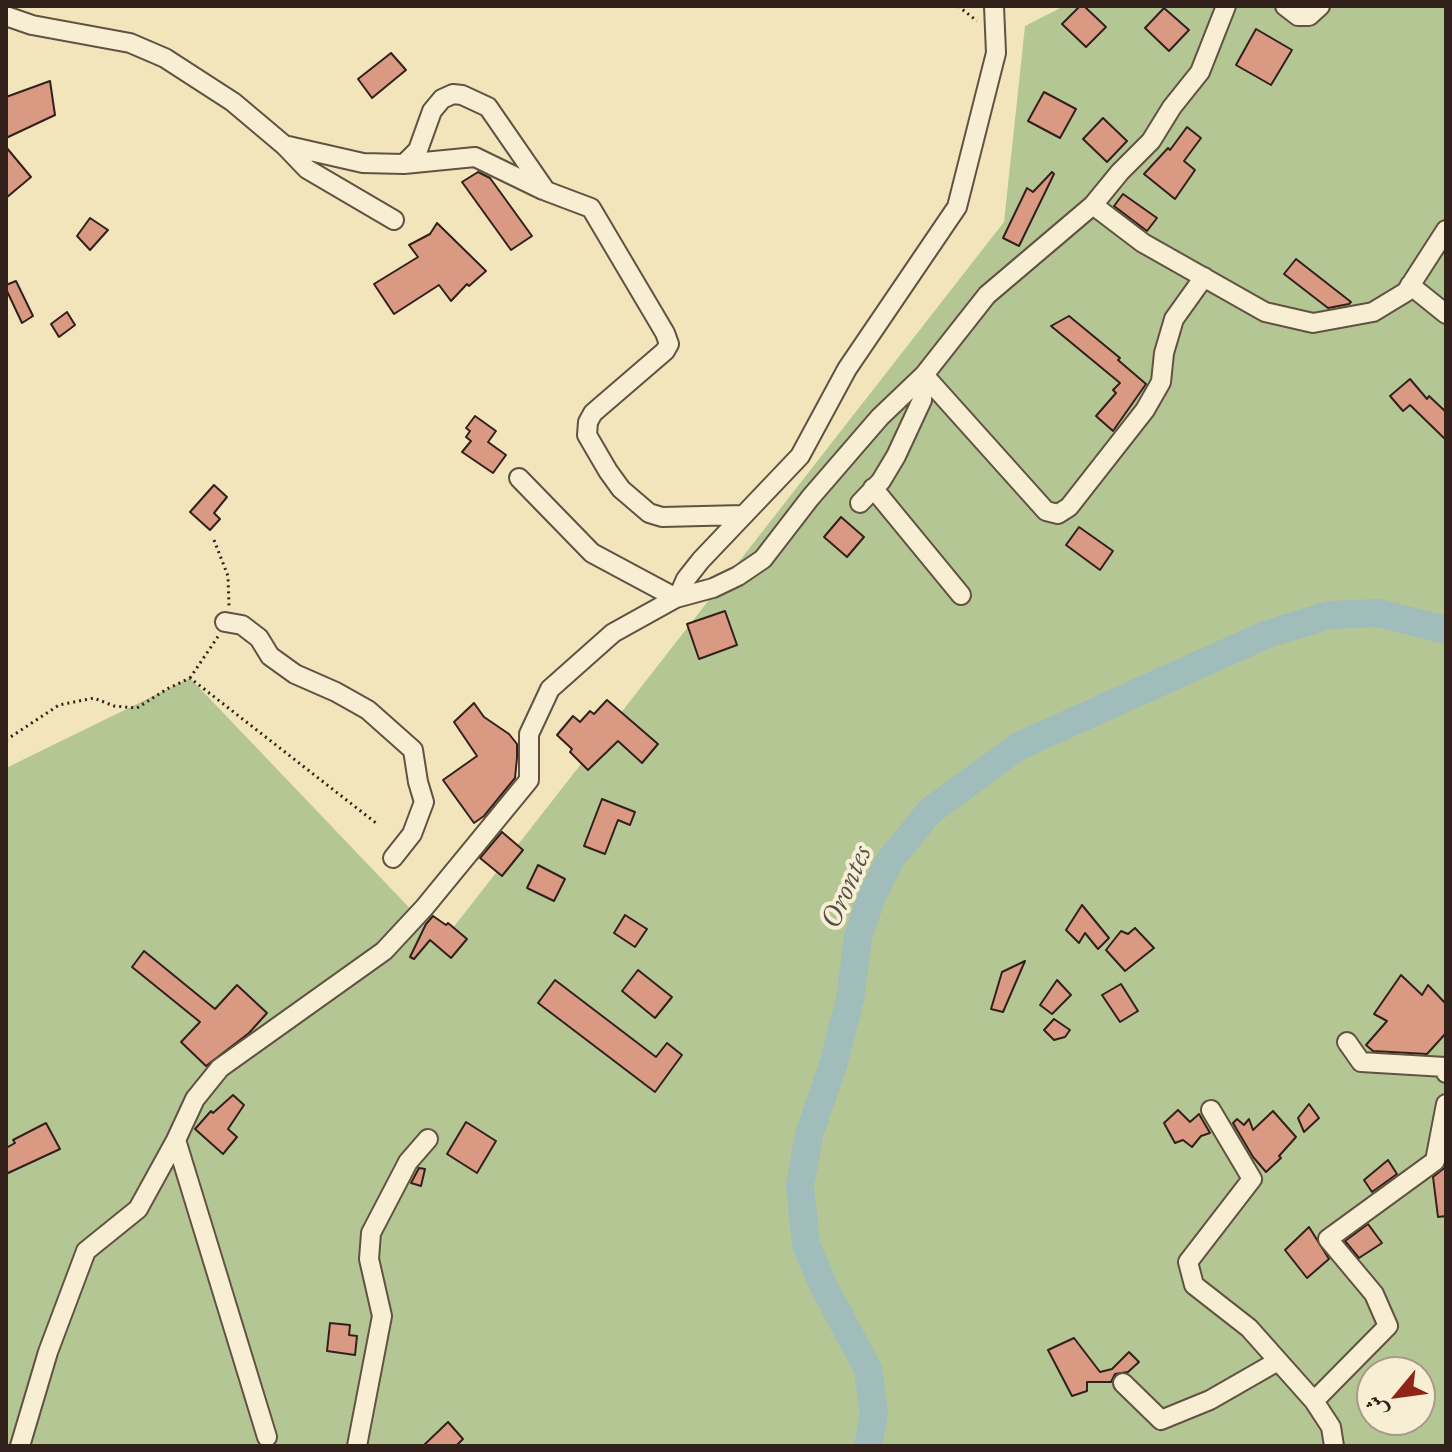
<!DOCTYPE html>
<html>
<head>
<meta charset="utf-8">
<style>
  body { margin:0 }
  #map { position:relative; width:1452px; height:1452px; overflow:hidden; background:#f2e5bc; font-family:"EB Garamond",Amiri,serif }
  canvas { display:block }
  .frame { position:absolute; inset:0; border:8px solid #31211a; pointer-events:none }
  .north { position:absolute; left:1356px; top:1356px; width:80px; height:80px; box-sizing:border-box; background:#f7eed3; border:2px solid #a89c89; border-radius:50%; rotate:241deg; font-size:22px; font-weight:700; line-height:32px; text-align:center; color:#31211a }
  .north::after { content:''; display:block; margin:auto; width:28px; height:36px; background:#8f2418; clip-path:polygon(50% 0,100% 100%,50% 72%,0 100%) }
</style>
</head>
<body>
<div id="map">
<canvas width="1452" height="1452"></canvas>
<div class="frame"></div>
<div class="north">ش</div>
</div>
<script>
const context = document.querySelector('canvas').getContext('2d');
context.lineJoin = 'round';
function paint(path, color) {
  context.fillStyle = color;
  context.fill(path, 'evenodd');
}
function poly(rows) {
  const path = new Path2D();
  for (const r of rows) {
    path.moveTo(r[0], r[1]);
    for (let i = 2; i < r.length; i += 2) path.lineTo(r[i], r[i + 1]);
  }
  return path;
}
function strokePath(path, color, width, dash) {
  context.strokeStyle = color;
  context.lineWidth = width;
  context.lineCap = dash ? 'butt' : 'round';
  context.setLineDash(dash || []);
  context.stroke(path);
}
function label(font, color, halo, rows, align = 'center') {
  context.font = font + ' "EB Garamond",serif';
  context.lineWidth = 8;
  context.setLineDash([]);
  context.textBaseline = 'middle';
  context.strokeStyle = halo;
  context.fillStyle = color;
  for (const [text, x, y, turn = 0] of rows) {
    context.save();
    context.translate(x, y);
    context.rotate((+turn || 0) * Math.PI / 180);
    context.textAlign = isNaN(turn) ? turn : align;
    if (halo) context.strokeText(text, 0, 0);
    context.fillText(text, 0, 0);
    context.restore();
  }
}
const green = poly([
  [1064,6,1446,6,1446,1446,6,1446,6,768,190,678,442,942,1004,222,1025,26],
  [1372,1372,1420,1372,1420,1420,1372,1420]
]);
const river = poly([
  [868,1446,874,1414,868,1369,823,1285,806,1245,800,1186,809,1135,833,1065,850,1000,858,937,872,896,890,860,930,811,1019,746,1265,635,1329,615,1379,613,1446,630]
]);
const building = poly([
  [1080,6,1084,6,1106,27,1086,47,1062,24,1080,6],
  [1164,8,1189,30,1169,51,1145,28,1164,8],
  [1256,29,1292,50,1271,85,1236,65,1256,29],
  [391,53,406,70,372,98,358,79,391,53],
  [50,81,55,115,6,138,6,97,50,81],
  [1044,92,1076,109,1060,138,1028,121,1044,92],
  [1103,118,1127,141,1107,162,1083,139,1103,118],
  [1187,127,1201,138,1184,161,1195,170,1175,199,1144,174,1168,148,1170,150,1187,127],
  [6,147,31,177,6,198,6,147],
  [478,172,490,178,532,236,511,250,462,182,478,172],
  [1052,172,1054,174,1019,246,1003,238,1027,188,1033,192,1052,172],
  [1123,194,1157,218,1147,231,1114,206,1123,194],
  [90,218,108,230,90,250,77,236,90,218],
  [437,223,486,271,469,286,467,284,451,301,439,285,394,314,374,284,418,257,409,245,430,234,437,223],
  [1296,259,1351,302,1349,304,1328,308,1284,274,1296,259],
  [16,281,33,316,22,323,6,289,6,285,16,281],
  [67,312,75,325,59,337,51,324,67,312],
  [1069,316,1120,358,1118,360,1146,384,1113,431,1096,416,1116,393,1113,390,1120,383,1051,326,1069,316],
  [1410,379,1427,399,1429,396,1446,412,1446,440,1410,405,1403,411,1390,396,1410,379],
  [475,416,496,431,488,442,506,455,493,473,462,452,471,441,466,437,470,431,466,428,475,416],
  [214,485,227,497,214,513,220,519,210,530,190,512,214,485],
  [841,517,864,537,847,557,824,537,841,517],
  [1079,527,1113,551,1100,570,1066,545,1079,527],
  [725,611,737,645,699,659,687,624,725,611],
  [607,700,658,744,642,763,618,741,588,770,570,752,572,749,557,735,573,716,580,722,590,711,594,714,607,700],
  [474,703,484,717,509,734,517,744,517,758,515,778,484,816,474,823,443,780,477,756,454,722,474,703],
  [602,799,635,812,630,825,618,820,605,854,584,846,602,799],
  [502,832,523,850,502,876,480,858,502,832],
  [538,865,565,879,554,901,527,888,538,865],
  [1082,905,1109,938,1098,949,1085,933,1079,943,1066,930,1082,905],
  [625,915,647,929,635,947,614,933,625,915],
  [433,916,446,925,448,923,467,939,451,958,430,940,414,959,410,957,426,924,433,916],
  [1135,928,1154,948,1125,971,1106,950,1121,931,1128,934,1135,928],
  [144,951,215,1009,237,985,267,1013,249,1033,206,1066,181,1042,200,1022,132,967,144,951],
  [1025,961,1003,1012,991,1009,1002,972,1025,961],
  [638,970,672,997,655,1018,622,991,638,970],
  [1401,975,1422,995,1428,985,1446,1004,1446,1033,1427,1054,1373,1051,1366,1045,1387,1021,1374,1014,1401,975],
  [555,980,656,1057,667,1043,682,1055,655,1092,538,1003,555,980],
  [1057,980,1071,995,1052,1014,1040,1005,1057,980],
  [1121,984,1138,1011,1120,1022,1102,995,1121,984],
  [1054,1019,1070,1030,1065,1037,1054,1040,1044,1030,1054,1019],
  [233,1095,244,1105,228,1129,237,1137,223,1154,195,1129,211,1111,213,1113,233,1095],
  [1309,1104,1319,1118,1304,1132,1298,1118,1309,1104],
  [1178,1110,1190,1122,1199,1114,1210,1133,1201,1136,1192,1147,1183,1140,1175,1143,1164,1123,1178,1110],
  [1273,1111,1296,1137,1279,1156,1281,1158,1266,1172,1253,1157,1233,1123,1237,1119,1244,1125,1249,1119,1253,1130,1273,1111],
  [466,1122,496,1141,477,1173,447,1154,466,1122],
  [46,1123,60,1149,6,1174,6,1148,15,1143,13,1140,46,1123],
  [1388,1160,1397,1174,1372,1192,1364,1180,1388,1160],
  [419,1168,425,1169,421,1186,411,1183,419,1168],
  [1443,1169,1446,1169,1446,1216,1438,1217,1433,1177,1443,1169],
  [1368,1224,1382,1243,1359,1258,1345,1241,1368,1224],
  [1309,1227,1329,1259,1307,1278,1285,1250,1309,1227],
  [330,1323,350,1325,349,1335,357,1336,355,1355,327,1351,330,1323],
  [1074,1338,1100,1372,1112,1369,1129,1352,1139,1362,1128,1372,1115,1374,1111,1382,1087,1382,1087,1391,1072,1396,1048,1350,1074,1338],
  [448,1422,463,1439,456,1446,423,1446,448,1422]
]);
const path = poly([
  [958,6,977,21],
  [214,540,228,576,229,606],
  [190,678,219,635],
  [6,740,59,705,94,698,114,706,137,708,167,689,190,678,376,823]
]);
const minor = poly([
  [1285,6,1298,16,1309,16,1320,6],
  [6,16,32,25,130,43,165,58,233,102,284,145,307,169,394,220],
  [284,145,363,163,404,164,418,150,432,111,442,99,453,94,462,95,488,107,546,191,591,208,665,333,669,344,665,351,593,413,588,422,587,435,608,471,621,489,649,513,662,517,743,515],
  [404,164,475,157,543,190],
  [1093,205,1143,243,1265,312,1313,323,1373,312,1406,292,1446,230],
  [1410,285,1446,314],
  [924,375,1046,511,1058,514,1069,507,1145,410,1161,382,1164,353,1174,319,1204,277],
  [519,478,592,553,676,598],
  [873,488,961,595],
  [860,503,881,481,896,456,922,400,924,375],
  [678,597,686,579,701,560,800,456,847,369,957,207,996,53,994,6],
  [225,622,242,625,259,638,270,656,295,674,336,692,368,710,413,750,418,782,424,802,412,834,393,858],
  [1347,1042,1361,1062,1445,1067,1446,1073],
  [1211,1110,1252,1179,1188,1262,1194,1285,1249,1328,1314,1401],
  [176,1140,267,1437],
  [1123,1383,1161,1420,1210,1400,1278,1361],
  [20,1446,48,1352,86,1251,138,1209,176,1140,195,1099,220,1068,384,951,424,908,529,780,529,734,550,689,613,633,676,598,713,588,738,576,763,559,810,498,880,417,924,375,987,295,1093,205,1120,172,1151,141,1172,107,1200,72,1226,6],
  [357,1446,382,1316,369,1259,371,1233,408,1162,428,1139],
  [1334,1446,1331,1427,1314,1401,1388,1326,1374,1294,1328,1239,1435,1161,1446,1104]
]);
const waterNames = [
  ["Orontes",847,887,-67]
];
paint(green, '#b5c695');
strokePath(river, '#a0bcbb', 28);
paint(building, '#da9983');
strokePath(building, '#31211a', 2);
strokePath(minor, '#615242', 22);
strokePath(path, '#31211a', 3, [2, 4]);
strokePath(minor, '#f7eed3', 18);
label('italic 30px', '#52504a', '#f7eed3', waterNames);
</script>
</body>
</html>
